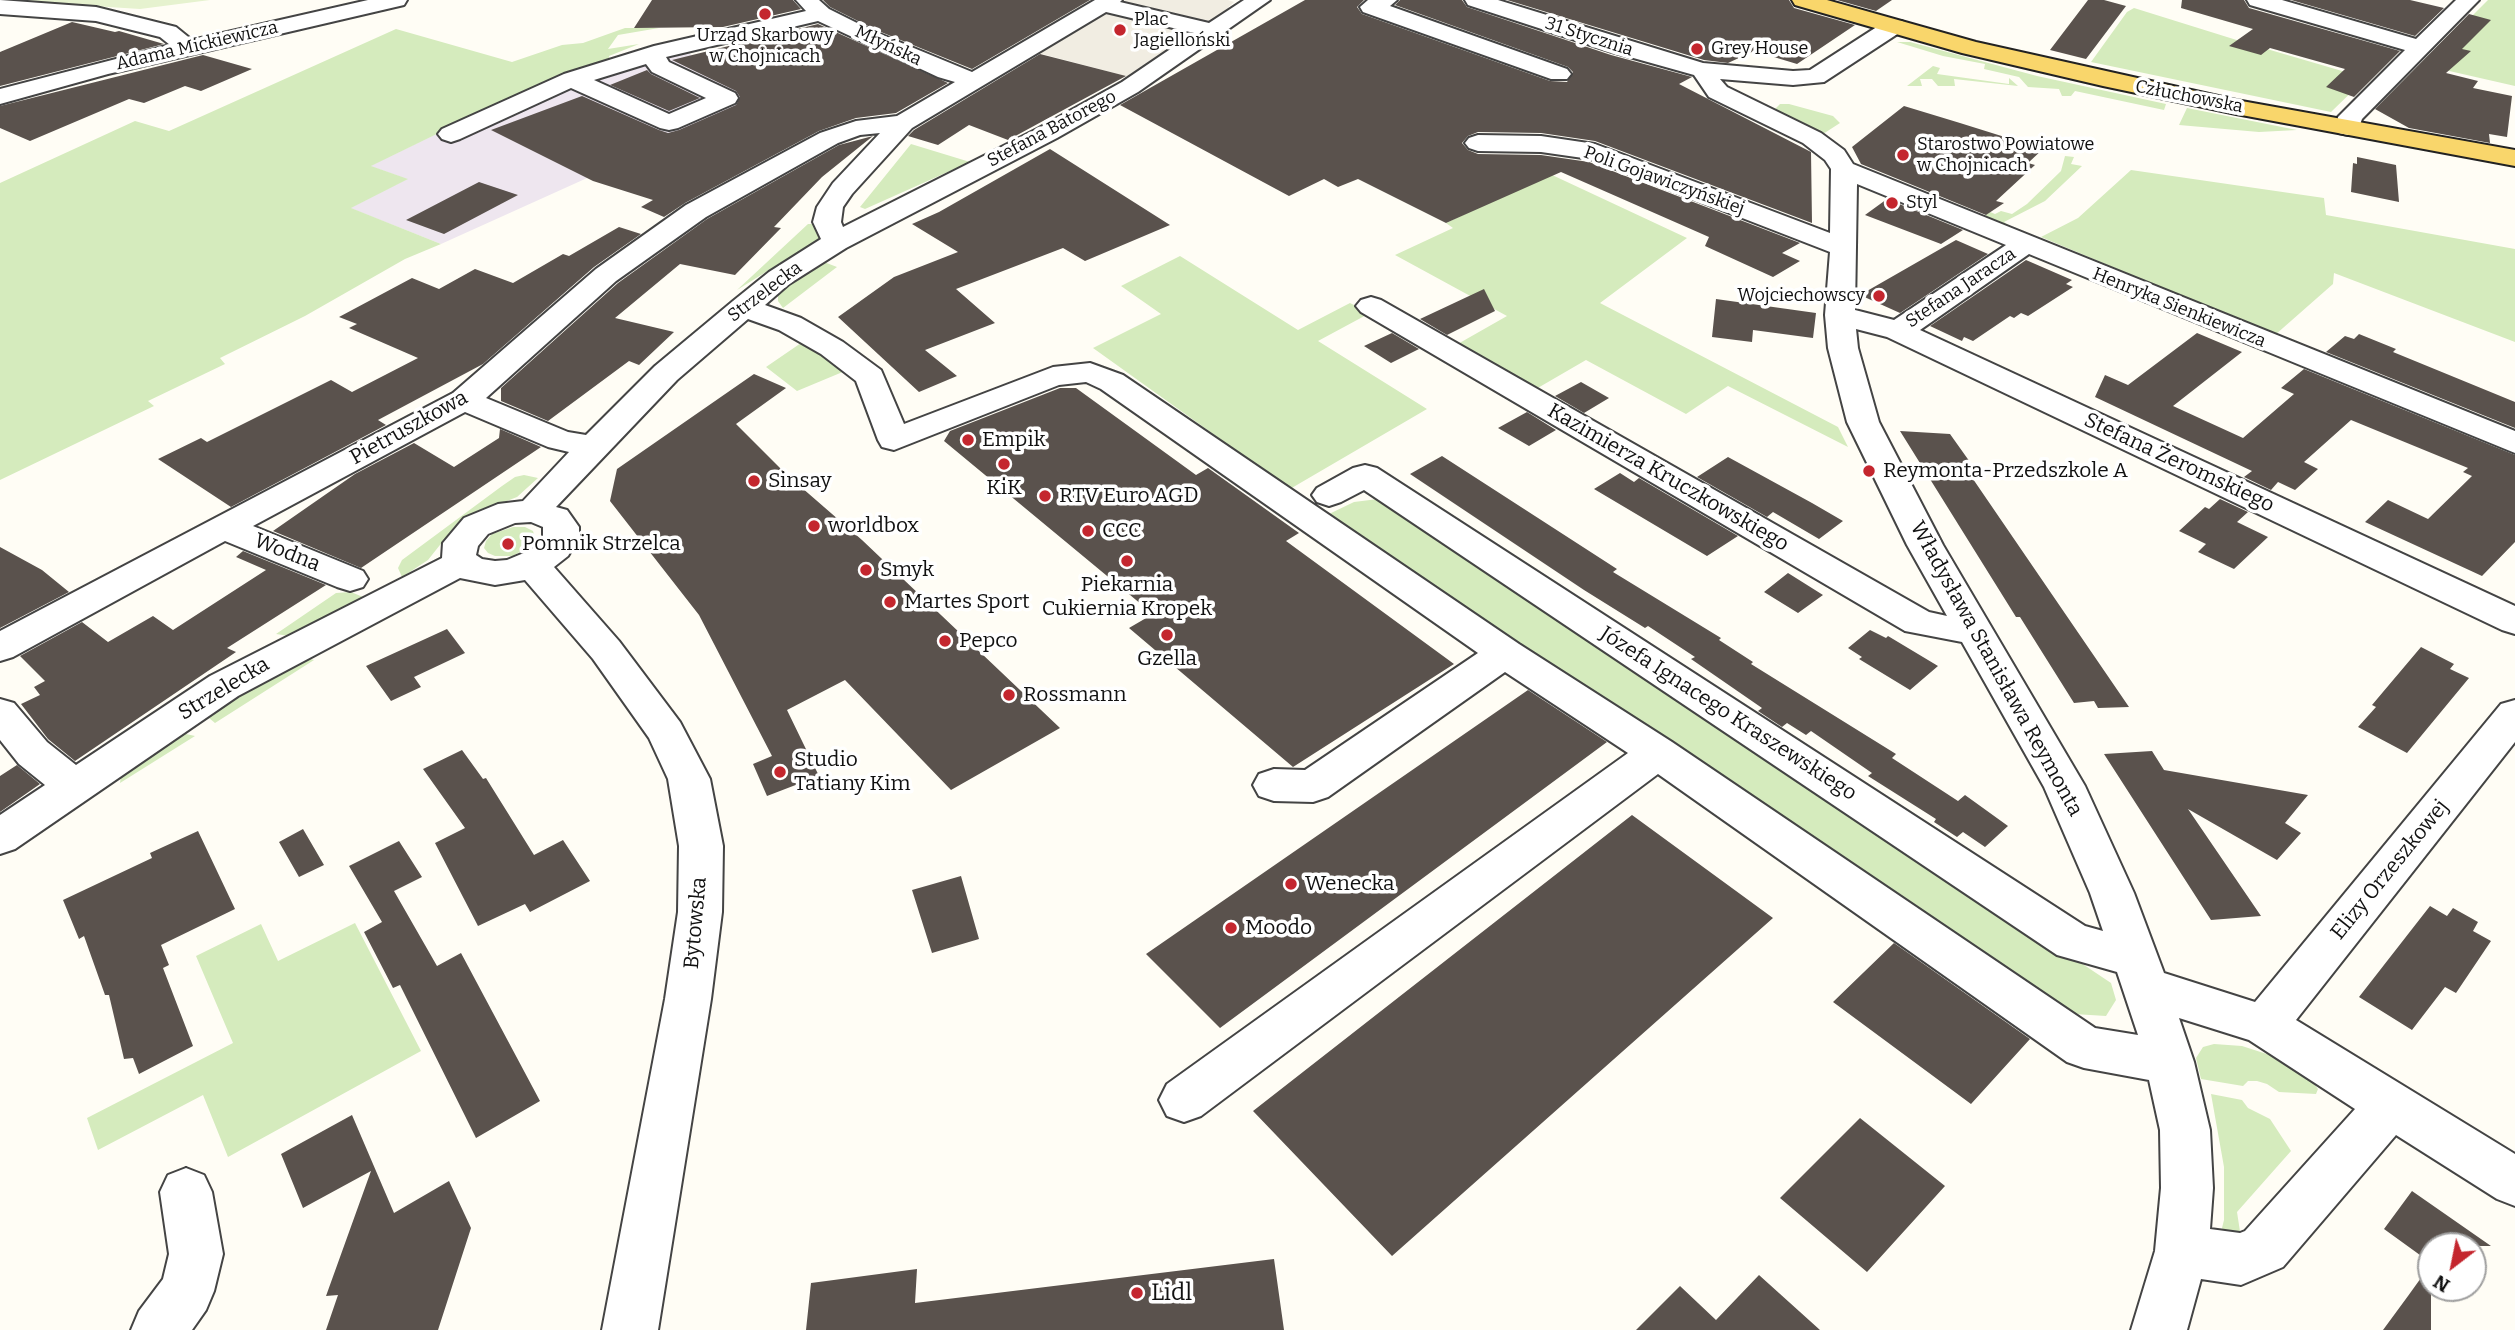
<!DOCTYPE html>
<html>
<head>
<meta charset="utf-8">
<style>
  body { margin:0 }
  #map { position:relative; width:2515px; height:1330px; overflow:hidden; background:#fffdf5; font-family:Bitter,serif }
  canvas { display:block }
  .north { position:absolute; left:2417px; top:1232px; width:70px; height:70px; box-sizing:border-box; background:#fff; border:2px solid #a0a0a0; border-radius:50%; rotate:212deg; font-size:19px; font-weight:700; line-height:28px; text-align:center; color:#111 }
  .north::after { content:''; display:block; margin:auto; width:24px; height:32px; background:#c4262e; clip-path:polygon(50% 0,100% 100%,50% 72%,0 100%) }
</style>
</head>
<body>
<div id="map">
<canvas width="2515" height="1330"></canvas>
<div class="north">N</div>
</div>
<script>
const context = document.querySelector('canvas').getContext('2d');
context.lineJoin = 'round';
function paint(path, color) {
  context.fillStyle = color;
  context.fill(path, 'evenodd');
}
function poly(rows) {
  const path = new Path2D();
  for (const r of rows) {
    path.moveTo(r[0], r[1]);
    for (let i = 2; i < r.length; i += 2) path.lineTo(r[i], r[i + 1]);
  }
  return path;
}
function strokePath(path, color, width, dash) {
  context.strokeStyle = color;
  context.lineWidth = width;
  context.lineCap = dash ? 'butt' : 'round';
  context.setLineDash(dash || []);
  context.stroke(path);
}
function label(font, color, halo, rows, align = 'center') {
  context.font = font + ' Bitter,serif';
  context.lineWidth = 7;
  context.setLineDash([]);
  context.textBaseline = 'middle';
  context.strokeStyle = halo;
  context.fillStyle = color;
  for (const [text, x, y, turn = 0] of rows) {
    context.save();
    context.translate(x, y);
    context.rotate((+turn || 0) * Math.PI / 180);
    context.textAlign = isNaN(turn) ? turn : align;
    if (halo) context.strokeText(text, 0, 0);
    context.fillText(text, 0, 0);
    context.restore();
  }
}
const industrial = poly([
  [687,50,702,68,771,95,441,244,350,208,407,179,370,166,519,94,531,98]
]);
const green = poly([
  [2488,0,2515,0,2515,86,2423,65],
  [2134,8,2243,42,2366,78,2331,112,2091,62,2127,12],
  [625,28,659,28,618,35,608,49,639,44,609,56,610,62,519,94,371,166,408,179,351,208,441,244,405,259,305,316,220,358,225,364,148,401,154,406,0,480,0,183,135,121,169,131,396,29,512,62,562,45,583,43],
  [1897,42,1910,42,2037,76,2166,104,2164,110,2075,91,2071,96,2062,96,2059,89,2028,87,2019,77,1984,69,1985,64,1943,56],
  [1933,66,1940,68,1937,74,2009,84,2009,78,2018,86,1954,79,1955,86,1938,86,1932,79,1920,79,1922,86,1907,86],
  [1780,104,1789,104,1833,116,1840,123,1823,134,1774,110],
  [2187,108,2297,130,2259,132,2179,125],
  [911,144,970,162,865,209,860,207],
  [2065,156,2074,157,2071,164,2082,166,2045,201,2004,222,2025,236,1980,219,1990,212,1995,214,2001,211,2012,214,2027,204,2061,171],
  [2131,170,2324,198,2326,215,2515,249,2515,342,2334,273,2333,284,2275,335,2041,237,2078,218],
  [1550,174,1687,238,1600,303,1838,427,1848,447,1728,386,1686,414,1586,360,1536,389,1456,345,1507,316,1395,255,1453,228,1446,223],
  [808,224,818,224,820,237,817,240,737,290],
  [1180,256,1298,330,1350,303,1370,313,1318,341,1427,409,1290,489,1093,348,1161,314,1121,286],
  [824,262,837,267,783,308,778,301,778,294,783,288],
  [801,343,825,356,845,371,797,391,766,367],
  [524,475,538,478,517,497,476,513,455,526,428,560,402,577,398,568,402,560,502,486,515,477],
  [1378,499,1694,704,2111,983,2116,1000,2106,1016,2074,1014,1689,762,1329,514,1354,502],
  [513,527,525,527,533,531,535,538,531,545,513,556,495,556,488,553,484,548,486,541,492,534],
  [351,592,363,597,289,636,276,634,336,593],
  [307,658,314,660,215,723,209,718,213,708],
  [177,732,195,736,120,783,121,776],
  [355,923,421,1051,228,1157,203,1095,98,1150,87,1118,233,1043,196,956,261,924,278,961],
  [2214,1044,2242,1046,2276,1057,2307,1075,2318,1089,2316,1094,2279,1092,2267,1084,2257,1081,2248,1081,2243,1086,2201,1079,2196,1058,2203,1047],
  [2211,1094,2242,1100,2248,1108,2270,1119,2291,1151,2237,1212,2241,1238,2225,1233,2222,1228,2224,1220,2224,1167]
]);
const pitch = poly([
  [0,0,210,0,140,9]
]);
const plaza = poly([
  [1090,0,1228,0,1234,2,1218,17,1133,78,1012,46]
]);
const building = poly([
  [652,0,793,0,801,9,723,27,634,28],
  [823,0,1090,0,972,69,876,30,830,7],
  [1305,0,1364,0,1357,7,1362,14,1550,81,1567,82,1573,72,1568,67,1395,5,1400,0,1462,0,1467,7,1611,55,1692,77,1679,84,1811,152,1812,223,1595,141,1541,133,1478,132,1468,136,1462,143,1468,150,1478,154,1541,155,1589,162,1800,243,1782,253,1800,261,1773,277,1705,246,1709,237,1561,172,1446,223,1358,179,1338,187,1324,179,1289,196,1120,105],
  [1507,0,1789,0,1794,8,1855,25,1797,64,1754,51,1728,63,1704,60],
  [1837,0,1892,0,1876,11],
  [2088,0,2104,0,2126,6,2086,59,2050,50],
  [2182,0,2244,0,2249,8,2400,51,2354,97,2326,87,2345,69,2270,48,2261,55,2229,46,2253,29,2181,8],
  [2291,0,2410,0,2444,8,2415,36],
  [2469,14,2491,20,2462,49,2471,51,2446,73,2478,81,2473,88,2512,96,2507,137,2489,134,2490,143,2409,128,2375,109],
  [72,22,115,32,119,31,164,44,0,86,0,52],
  [818,24,948,83,896,113,856,118,819,131,685,203,664,217,641,207,653,200,593,181,491,130,582,96,659,130,668,133,679,130,736,105,740,97,736,91,672,60],
  [1040,54,1126,76,1008,140,969,125,938,145,908,136,914,130],
  [203,55,252,69,201,91,185,86,144,103,129,99,30,141,0,128,0,106],
  [647,70,651,74,700,98,669,111,610,85],
  [1904,106,1960,123,2043,149,2028,163,2035,165,1996,201,2004,203,1986,215,1861,164,1852,147],
  [873,136,822,177,774,227,781,228,735,275,680,264,615,318,674,332,639,365,629,361,548,421,501,401,501,388,618,283,707,219,839,145],
  [1050,149,1170,225,1085,261,1063,248,956,289,995,323,925,350,957,376,919,392,838,317,894,277,958,252,912,224,939,212],
  [2357,157,2396,165,2399,202,2351,192,2353,163,2357,164],
  [479,182,518,195,444,234,406,220],
  [1887,199,1963,230,1941,244,1865,215],
  [619,227,641,234,594,267,483,364,378,420,386,425,231,507,158,459,201,438,207,442,331,380,352,392,418,358,349,328,357,324,339,317,412,278,439,289,475,269,513,283,563,254,569,256],
  [1956,240,1988,254,1900,313,1860,295],
  [2026,260,2072,280,2066,284,2073,287,2028,316,2021,313,2014,318,2010,316,1973,341,1964,337,1962,341,1930,326],
  [1484,289,1495,311,1447,335,1420,319],
  [1716,299,1816,313,1813,338,1753,330,1752,342,1712,337],
  [1392,333,1419,349,1391,363,1364,346],
  [2197,333,2242,352,2173,406,2243,438,2294,394,2281,388,2304,369,2515,455,2515,542,2482,576,2365,522,2388,500,2428,519,2472,476,2463,472,2468,468,2351,420,2304,462,2318,469,2295,490,2278,482,2271,490,2244,477,2252,471,2095,397,2105,375,2128,385],
  [2359,334,2396,349,2393,352,2515,402,2515,428,2326,352,2345,336,2354,339],
  [754,374,786,388,736,424,786,474,862,540,1060,728,951,790,845,680,787,710,819,776,767,796,753,764,772,756,699,615,610,501,617,469],
  [1581,382,1609,398,1584,413,1555,396],
  [1060,388,1076,388,1196,475,1208,468,1299,533,1286,541,1454,664,1293,767,1129,628,1153,614,944,441,950,431],
  [1527,412,1556,430,1529,446,1498,428],
  [500,429,541,447,361,568,273,531,355,474,414,443,454,467,499,438],
  [1900,431,1950,434,1982,479,1973,479,2129,707,2098,708,2094,701,2074,703,2020,617,2016,617],
  [1442,456,1617,569,1613,572,1721,638,1719,640,1753,662,1751,664,1896,754,1892,758,1958,801,1965,795,2008,826,1985,847,1963,832,1957,837,1934,822,1936,819,1868,776,1872,773,1811,731,1806,735,1787,723,1782,727,1758,711,1762,708,1691,659,1695,657,1648,626,1645,628,1584,590,1410,474],
  [1728,457,1812,503,1843,521,1819,539,1773,512,1767,517,1697,477],
  [1620,473,1634,482,1639,478,1738,536,1707,556,1594,489],
  [2220,499,2248,512,2237,522,2268,537,2234,569,2198,552,2206,544,2179,531,2205,507,2209,509],
  [0,547,42,570,69,592,0,628],
  [243,551,326,585,227,648,236,652,75,761,48,739,21,704,40,695,34,687,45,681,20,656,82,622,108,642,153,616,173,630,266,570,236,557],
  [1788,573,1823,595,1798,613,1764,592],
  [447,629,465,653,414,677,421,687,391,701,366,666],
  [1870,630,1886,638,1888,636,1938,666,1910,690,1859,659,1862,657,1848,648],
  [2421,647,2454,664,2450,669,2469,678,2407,753,2358,727,2376,707,2372,705],
  [1528,690,1607,742,1220,1028,1146,954],
  [462,750,483,779,486,778,534,855,563,840,590,881,530,912,525,904,478,926,435,843,465,828,423,769],
  [2152,751,2164,770,2308,795,2285,823,2301,833,2277,860,2188,809,2261,916,2211,920,2104,754],
  [17,765,40,784,0,812,0,776],
  [1632,815,1773,918,1392,1256,1253,1111],
  [303,829,324,865,299,877,279,842],
  [198,831,235,909,161,945,169,965,163,968,193,1046,139,1074,133,1058,124,1059,109,995,105,995,84,936,79,939,63,900,152,858,150,853],
  [399,841,422,877,394,891,437,966,461,953,540,1101,476,1138,400,985,393,988,364,932,382,922,349,866],
  [961,876,979,939,932,953,912,890],
  [2430,906,2447,916,2453,908,2478,922,2473,931,2491,941,2456,993,2445,987,2412,1030,2359,997],
  [1894,943,2030,1039,1971,1104,1833,1002],
  [352,1115,394,1213,449,1181,471,1228,438,1330,326,1330,338,1295,326,1296,371,1171,303,1208,281,1154],
  [1860,1118,1945,1186,1867,1272,1780,1198],
  [2412,1191,2491,1246,2431,1246,2431,1263,2384,1229],
  [1274,1259,1284,1330,806,1330,811,1283,917,1269,915,1303],
  [2431,1264,2431,1330,2383,1330,2408,1296],
  [1759,1275,1820,1330,1636,1330,1680,1286,1716,1320]
]);
const minor = poly([
  [0,0,96,7,176,27,192,40,368,0,407,0,404,5,108,74,0,104,0,89,170,45,160,37,96,21,0,14,0,0],
  [796,0,819,0,829,9,875,32,972,72,1095,0,1122,0,1120,2,1209,23,1244,0,1270,0,1138,92,1057,138,846,248,789,284,765,305,801,318,843,342,881,370,904,424,1053,367,1090,363,1123,375,1519,644,1672,742,2095,1028,2138,1035,2117,972,2057,955,1364,490,1341,502,1329,506,1317,502,1312,495,1317,488,1353,468,1365,465,1377,468,2085,926,2103,931,2090,893,2044,787,1962,642,1905,631,1361,312,1356,306,1361,300,1371,297,1381,300,1929,612,1947,616,1907,545,1847,422,1828,348,1825,315,1830,252,1590,159,1541,152,1478,151,1469,148,1465,143,1469,138,1478,135,1541,136,1595,144,1830,233,1831,169,1825,160,1803,143,1709,97,1694,75,1612,52,1468,5,1465,0,1498,0,1703,63,1793,71,1810,70,1886,21,1902,21,1905,26,1902,31,1824,82,1793,85,1720,79,1727,87,1821,133,1844,150,1853,164,2515,431,2515,453,2029,254,1920,330,2515,606,2515,634,2502,630,1887,337,1856,329,1858,348,1879,422,1943,545,2085,786,2134,893,2164,973,2255,1002,2501,704,2515,700,2515,742,2296,1020,2515,1154,2515,1206,2497,1199,2396,1135,2283,1267,2241,1285,2201,1279,2187,1330,2131,1330,2155,1251,2161,1188,2160,1130,2149,1080,2084,1068,2067,1062,1658,774,1201,1116,1184,1122,1167,1116,1159,1100,1167,1084,1628,753,1505,672,1328,797,1313,802,1274,801,1259,796,1253,785,1259,774,1274,769,1305,770,1478,653,1101,389,1086,382,1059,385,894,450,882,447,878,440,856,381,821,354,779,330,748,319,677,380,556,507,567,510,579,527,579,537,568,556,554,567,619,641,680,722,710,779,723,846,722,912,711,999,658,1330,602,1330,665,999,678,912,679,846,668,779,649,738,593,659,525,580,495,585,460,578,238,696,15,849,0,854,0,815,45,785,19,764,0,740,0,699,14,703,47,742,76,765,210,676,442,558,443,543,464,518,498,504,523,501,569,452,548,447,465,412,253,526,363,571,368,579,363,587,350,591,337,587,225,541,13,657,0,661,0,631,453,393,596,269,686,205,820,133,856,121,897,116,955,82,938,77,818,21,666,57,669,62,735,93,738,98,735,103,678,128,669,130,660,128,571,88,460,139,451,142,442,139,438,134,442,129,564,74,654,46,806,11,796,0],
  [1106,12,1194,33,1122,82,1039,128,843,227,841,222,843,207,852,194,912,128,1106,12],
  [646,64,652,72,706,98,669,114,594,80,646,64],
  [880,133,833,183,817,207,813,222,821,239,769,272,733,301,655,366,586,435,568,432,486,398,616,281,706,217,838,143,860,135,880,133],
  [1857,184,2006,245,1894,320,1855,310,1857,184],
  [531,522,543,527,543,537,531,550,507,560,495,561,482,559,476,555,478,546,488,534,515,523,531,522],
  [2179,1018,2249,1040,2355,1109,2245,1231,2240,1233,2210,1229,2213,1188,2210,1130,2194,1062,2179,1018],
  [1368,0,1397,0,1390,6,1567,69,1571,74,1567,79,1551,79,1363,12,1360,7,1368,0],
  [2247,0,2282,0,2416,39,2456,0,2479,0,2362,119,2357,133,2348,135,2339,133,2336,128,2338,117,2405,50,2250,5,2247,0],
  [186,1168,204,1175,212,1192,223,1254,214,1291,206,1310,192,1330,131,1330,139,1311,163,1279,169,1254,160,1192,168,1175,186,1168]
]);
const major = poly([
  [1792,0,1827,0,1976,42,2236,100,2515,150,2515,166,2236,114,2103,86,1962,53,1795,5,1792,0]
]);
const markers = [
  [765,14,7,"#c4262e"],
  [1120,30,7,"#c4262e"],
  [1697,49,7,"#c4262e"],
  [1903,155,7,"#c4262e"],
  [1892,203,7,"#c4262e"],
  [1879,296,7,"#c4262e"],
  [968,440,7,"#c4262e"],
  [1004,464,7,"#c4262e"],
  [1869,471,7,"#c4262e"],
  [754,481,7,"#c4262e"],
  [1045,496,7,"#c4262e"],
  [814,526,7,"#c4262e"],
  [1088,531,7,"#c4262e"],
  [508,544,7,"#c4262e"],
  [1127,561,7,"#c4262e"],
  [866,570,7,"#c4262e"],
  [890,602,7,"#c4262e"],
  [1167,635,7,"#c4262e"],
  [945,641,7,"#c4262e"],
  [1009,695,7,"#c4262e"],
  [780,772,7,"#c4262e"],
  [1291,884,7,"#c4262e"],
  [1231,928,7,"#c4262e"],
  [1137,1293,7,"#c4262e"]
];
const farPoinames = [
  ["Plac",1134,20],
  ["Jagielloński",1134,41],
  ["Urząd Skarbowy",765,36,"center"],
  ["w Chojnicach",765,57,"center"],
  ["Grey House",1711,49],
  ["Starostwo Powiatowe",1917,145],
  ["w Chojnicach",1917,166],
  ["Styl",1906,203],
  ["Wojciechowscy",1865,296,"right"]
];
const farStreetnames = [
  ["31 Stycznia",1589,37,18],
  ["Adama Mickiewicza",197,46,-13],
  ["Młyńska",888,46,25],
  ["Człuchowska",2189,97,11],
  ["Stefana Batorego",1052,129,-28],
  ["Poli Gojawiczyńskiej",1664,181,20],
  ["Stefana Jaracza",1961,288,-34],
  ["Strzelecka",765,292,-37],
  ["Henryka Sienkiewicza",2179,308,22]
];
const streetNames = [
  ["Pietruszkowa",409,428,-29],
  ["Stefana Żeromskiego",2179,463,25],
  ["Kazimierza Kruczkowskiego",1668,478,30],
  ["Wodna",287,553,22],
  ["Władysława Stanisława Reymonta",1996,669,61],
  ["Strzelecka",224,689,-31],
  ["Józefa Ignacego Kraszewskiego",1728,714,33],
  ["Elizy Orzeszkowej",2390,870,-51],
  ["Bytowska",696,923,-85]
];
const poiNames = [
  ["Empik",982,440],
  ["Reymonta-Przedszkole A",1883,471],
  ["Sinsay",768,481],
  ["KiK",1004,488,"center"],
  ["RTV Euro AGD",1059,496],
  ["worldbox",828,526],
  ["CCC",1102,531],
  ["Pomnik Strzelca",522,544],
  ["Smyk",880,570],
  ["Piekarnia",1127,585,"center"],
  ["Cukiernia Kropek",1127,609,"center"],
  ["Martes Sport",904,602],
  ["Pepco",959,641],
  ["Gzella",1167,659,"center"],
  ["Rossmann",1023,695],
  ["Studio",794,760],
  ["Tatiany Kim",794,784],
  ["Wenecka",1305,884],
  ["Moodo",1245,928]
];
const nearPoinames = [
  ["Lidl",1151,1293]
];
paint(industrial, '#eee6ef');
paint(green, '#d5ebbd');
paint(pitch, '#e6f2cf');
paint(plaza, '#f1ede2');
paint(building, '#5a524d');
strokePath(minor, '#444', 4);
strokePath(major, '#222', 4);
paint(minor, '#fff');
paint(major, '#f9d66b');
for (const [x, y, r, color] of markers) {
  const dot = new Path2D();
  dot.arc(x, y, r, 0, 2 * Math.PI);
  context.fillStyle = color;
  context.fill(dot);
  strokePath(dot, '#fff', 2.5);
}
label('18px', '#111', '#fff', farPoinames, 'left');
label('18px', '#111', '#fff', farStreetnames);
label('21px', '#111', '#fff', streetNames);
label('21px', '#111', '#fff', poiNames, 'left');
label('24px', '#111', '#fff', nearPoinames, 'left');
</script>
</body>
</html>
